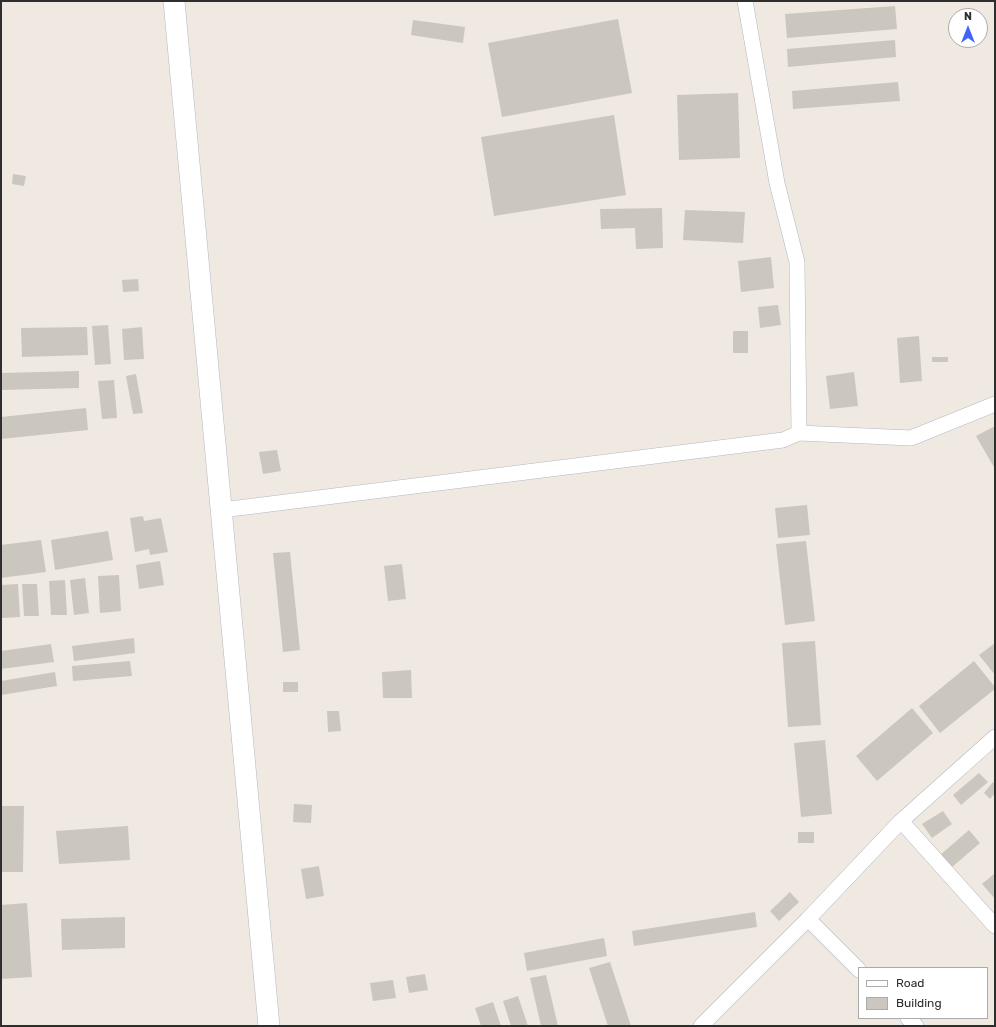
<!DOCTYPE html>
<html>
<head>
<meta charset="utf-8">
<style>
  body { margin:0 }
  #map { position:relative; width:996px; height:1027px; overflow:hidden; background:#efe9e1; font-family:Rubik,sans-serif }
  canvas { display:block }
  .frame { position:absolute; inset:0; border:2px solid #2e2e2e; pointer-events:none }
  .legend { position:absolute; left:858px; top:967px; width:130px; height:52px; box-sizing:border-box; background:#fff; border:1px solid #ababab; margin:0; padding:5px 7px; list-style:none; font-size:12px; color:#2e2e2e }
  .legend li { display:flex; align-items:center; gap:8px; height:20px }
  .legend b { width:20px; border:1px solid #ababab }
  .north { position:absolute; left:948px; top:8px; width:40px; height:40px; box-sizing:border-box; background:#fff; border:1px solid #ababab; border-radius:50%; rotate:0deg; font-size:11px; font-weight:700; line-height:16px; text-align:center; color:#2e2e2e }
  .north::after { content:''; display:block; margin:auto; width:14px; height:18px; background:#4264fb; clip-path:polygon(50% 0,100% 100%,50% 72%,0 100%) }
</style>
</head>
<body>
<div id="map">
<canvas width="996" height="1027"></canvas>
<div class="frame"></div>
<ul class="legend">
<li><b style="height:5px;background:#fff"></b>Road</li>
<li><b style="height:11px;background:#cbc7bf"></b>Building</li>
</ul>
<div class="north">N</div>
</div>
<script>
const context = document.querySelector('canvas').getContext('2d');
context.lineJoin = 'round';
function paint(path, color) {
  context.fillStyle = color;
  context.fill(path, 'evenodd');
}
function poly(rows) {
  const path = new Path2D();
  for (const r of rows) {
    path.moveTo(r[0], r[1]);
    for (let i = 2; i < r.length; i += 2) path.lineTo(r[i], r[i + 1]);
  }
  return path;
}
function strokePath(path, color, width, dash) {
  context.strokeStyle = color;
  context.lineWidth = width;
  context.lineCap = dash ? 'butt' : 'round';
  context.setLineDash(dash || []);
  context.stroke(path);
}
const building = poly([
  [895,6,897,29,787,38,785,14],
  [618,19,632,93,502,117,488,43],
  [413,20,465,27,463,43,411,35],
  [895,40,896,57,788,67,787,49],
  [898,82,900,101,793,109,792,91],
  [738,93,740,158,679,160,677,95],
  [614,115,626,195,494,216,481,137],
  [13,174,26,176,24,186,12,184],
  [662,208,663,248,636,249,635,228,601,229,600,209],
  [685,210,745,212,743,243,683,240],
  [771,257,774,288,741,292,738,261],
  [138,279,139,291,123,292,122,280],
  [778,305,781,325,760,328,758,307],
  [108,325,111,364,95,365,92,326],
  [87,327,88,355,22,357,21,328],
  [142,327,144,359,124,360,122,329],
  [733,331,748,331,748,353,733,353],
  [919,336,922,381,900,383,897,338],
  [932,357,948,357,948,362,932,362],
  [79,371,79,388,1,390,1,373],
  [854,372,858,406,830,409,826,376],
  [136,374,143,413,133,414,126,376],
  [114,380,117,418,102,419,98,381],
  [86,408,88,430,1,439,1,417],
  [995,426,995,469,976,436],
  [277,450,281,471,263,474,259,452],
  [807,505,810,535,778,538,775,508],
  [143,516,144,521,161,518,168,552,150,555,149,549,135,552,130,518],
  [108,531,113,560,55,570,51,540],
  [41,540,46,572,1,578,1,545],
  [806,541,815,621,785,625,776,544],
  [290,552,300,650,283,652,273,553],
  [160,561,164,585,139,589,136,565],
  [402,564,406,599,388,601,384,566],
  [119,575,121,611,100,613,98,576],
  [85,578,89,613,74,615,70,580],
  [65,580,67,615,51,615,49,581],
  [18,584,20,617,2,618,1,585],
  [22,584,37,584,39,616,24,616],
  [134,638,135,653,74,661,72,646],
  [815,641,821,725,788,727,782,643],
  [995,643,995,675,979,655],
  [51,644,54,662,1,669,1,651],
  [130,661,132,676,73,681,72,666],
  [974,661,995,687,995,689,940,733,919,706],
  [411,670,412,698,383,698,382,672],
  [55,672,57,686,1,695,1,681],
  [283,682,298,682,298,692,283,692],
  [912,708,933,733,877,781,856,756],
  [327,711,339,711,341,731,328,732],
  [825,740,832,814,801,817,794,743],
  [979,773,988,782,961,805,953,795],
  [993,782,995,784,995,793,990,799,984,793],
  [294,804,312,805,311,823,293,822],
  [1,806,24,806,23,872,1,872],
  [943,811,952,824,932,838,922,824],
  [128,826,130,860,59,864,56,831],
  [969,830,980,843,951,868,940,855],
  [798,832,814,832,814,843,798,843],
  [319,866,324,896,306,899,301,869],
  [995,873,995,899,982,884],
  [790,892,799,902,779,921,770,911],
  [27,903,32,977,1,979,1,905],
  [755,912,757,927,634,946,632,931],
  [125,917,125,948,62,950,61,919],
  [604,938,607,956,527,971,524,953],
  [610,962,631,1026,608,1026,589,968],
  [425,974,428,990,409,993,406,977],
  [546,975,558,1026,541,1026,530,978],
  [393,980,396,998,373,1001,370,983],
  [518,996,528,1026,511,1026,503,1001],
  [493,1002,501,1026,481,1026,475,1008]
]);
const street = poly([
  [745,1,777,183,797,262,799,433],
  [222,510,783,440,799,433,911,438,995,404],
  [901,821,995,926],
  [808,919,859,970],
  [908,1018,916,1026],
  [701,1026,808,919,901,821,995,737]
]);
const secondary = poly([
  [174,1,269,1026]
]);
paint(building, '#cbc7bf');
strokePath(street, '#b4b7c1', 16);
strokePath(secondary, '#b4b7c1', 22);
strokePath(street, '#fff', 15);
strokePath(secondary, '#fff', 21);
</script>
</body>
</html>
